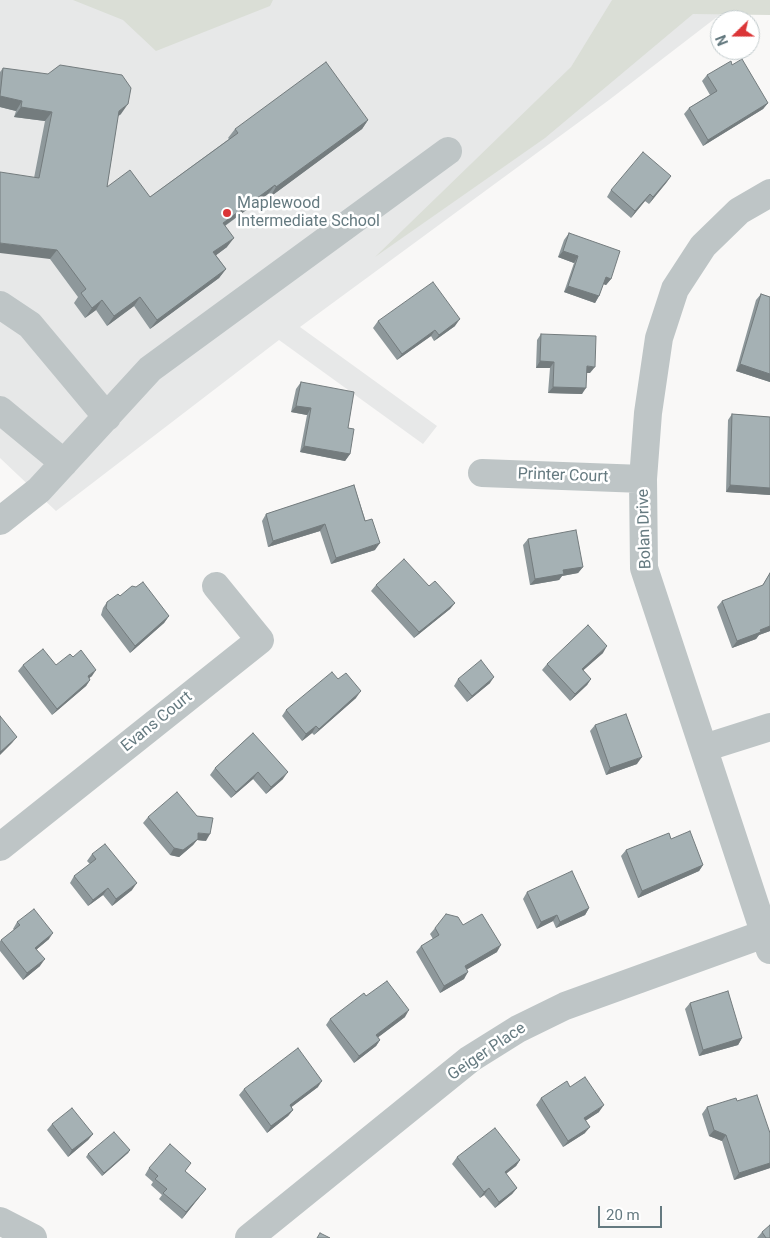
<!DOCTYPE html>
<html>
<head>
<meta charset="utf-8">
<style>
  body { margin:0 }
  #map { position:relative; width:770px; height:1238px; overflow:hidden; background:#f9f8f7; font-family:Roboto,sans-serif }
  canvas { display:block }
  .north { position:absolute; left:710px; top:10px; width:50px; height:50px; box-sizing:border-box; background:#fff; border:1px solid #c1cacc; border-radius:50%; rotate:248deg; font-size:14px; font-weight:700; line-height:20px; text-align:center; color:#657a80 }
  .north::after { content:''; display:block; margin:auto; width:18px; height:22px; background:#db3537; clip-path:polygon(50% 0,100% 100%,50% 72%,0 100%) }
  .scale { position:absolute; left:598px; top:1206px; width:64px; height:22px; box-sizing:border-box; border:2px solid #657a80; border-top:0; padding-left:6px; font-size:15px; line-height:18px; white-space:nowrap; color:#657a80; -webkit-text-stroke:4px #fff; paint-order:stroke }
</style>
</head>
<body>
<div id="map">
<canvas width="770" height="1238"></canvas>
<div class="north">N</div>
<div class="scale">20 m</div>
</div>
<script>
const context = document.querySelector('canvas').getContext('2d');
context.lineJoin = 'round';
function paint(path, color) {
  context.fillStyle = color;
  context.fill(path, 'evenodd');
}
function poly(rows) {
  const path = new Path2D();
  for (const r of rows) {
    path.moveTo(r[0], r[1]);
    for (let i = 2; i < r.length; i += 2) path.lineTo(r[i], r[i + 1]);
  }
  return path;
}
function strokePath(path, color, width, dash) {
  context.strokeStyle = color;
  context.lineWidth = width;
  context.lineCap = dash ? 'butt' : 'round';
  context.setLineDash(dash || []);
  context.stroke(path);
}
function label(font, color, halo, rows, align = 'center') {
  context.font = font + ' Roboto,sans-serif';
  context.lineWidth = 5;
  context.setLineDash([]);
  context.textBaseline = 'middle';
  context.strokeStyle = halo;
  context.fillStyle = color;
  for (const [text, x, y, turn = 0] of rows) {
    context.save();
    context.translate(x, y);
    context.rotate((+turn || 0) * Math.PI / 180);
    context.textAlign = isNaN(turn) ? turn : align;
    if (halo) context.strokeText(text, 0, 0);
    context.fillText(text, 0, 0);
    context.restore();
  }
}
const built = poly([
  [0,0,739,0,609,100,300,327,437,426,423,444,279,340,56,511,0,458]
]);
const green = poly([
  [73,0,273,0,270,6,156,51,123,20],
  [612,0,770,0,770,15,693,14,545,138,375,257,571,67]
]);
const minor = poly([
  [770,193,739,211,703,246,675,289,659,338,648,413,643,479,644,568,770,950],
  [0,305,30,325,107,417],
  [0,410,64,463],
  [482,473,643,479],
  [0,521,39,490,150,369,448,151],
  [704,748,770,727],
  [0,847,260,640,216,586],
  [0,1221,33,1238],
  [249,1238,470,1059,518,1029,565,1006,764,934]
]);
const wall = poly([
  [732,65,768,103,763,109,703,146,684,114,689,108,710,95,702,81,707,75],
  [3,68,121,114,118,116,107,187,150,197,229,139,228,138,235,129,368,120,362,129,270,197,268,194,225,226,227,247,216,255,226,269,219,278,150,329,134,306,107,326,96,310,85,318,74,303,78,297,50,259,34,178,45,121,14,117,16,111,0,107,0,72],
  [671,176,649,204,645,201,631,218,607,197,611,190],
  [569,233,611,279,606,285,603,284,599,296,595,303,564,292,574,263,558,257,564,240],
  [761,294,770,297,770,382,736,371,756,300],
  [378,321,455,326,434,341,431,336,397,360,373,328],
  [541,334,590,373,587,373,582,394,548,393,550,368,536,368,537,340],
  [301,382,348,428,350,454,345,461,300,452,307,415,291,412,296,389],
  [732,414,770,417,770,495,726,492,728,420],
  [354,485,375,550,331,564,320,531,268,547,262,521,266,514],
  [528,539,583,567,578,573,562,576,559,580,530,585,523,545],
  [770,573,770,631,759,635,756,639,732,648,717,607,722,601,762,586],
  [376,585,455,603,450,609,414,638,371,591],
  [120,596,169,616,164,623,130,653,101,615,103,608,107,602],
  [603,653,583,670,591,679,587,685,570,701,542,670,547,664],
  [23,665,92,676,89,678,90,680,86,686,52,715,18,671],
  [338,679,356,698,314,735,312,733,302,741,282,716,286,710],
  [458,679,490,683,467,702,454,686],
  [595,725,637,764,606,775,590,731],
  [253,733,283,779,266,794,253,779,231,798,210,775,215,768],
  [148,817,206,841,197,840,193,845,179,857,170,855,143,823],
  [671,839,703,865,699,871,638,898,621,856,626,850],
  [92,854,132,890,112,906,103,895,88,906,70,883,74,876,90,864,87,861],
  [527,892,589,908,585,915,556,928,553,921,537,929,523,899],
  [17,922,49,939,37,949,40,966,23,980,0,951,0,941,14,930,13,929],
  [463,925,497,952,467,969,464,979,440,993,416,952,421,946,433,939,430,934,435,928],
  [366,996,405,1017,378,1037,380,1040,376,1046,354,1063,326,1025,330,1019],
  [690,1003,742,1038,738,1045,699,1056,685,1009],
  [318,1087,291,1107,293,1110,288,1116,267,1133,239,1095,244,1089],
  [570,1087,599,1112,585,1121,585,1133,563,1147,536,1105,541,1098],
  [737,1101,770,1133,770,1168,734,1180,722,1141,709,1136,702,1114,707,1107],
  [52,1124,93,1134,88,1140,68,1157,47,1130],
  [130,1150,128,1153,102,1176,86,1157,88,1154],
  [457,1157,520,1160,516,1166,506,1174,517,1188,512,1194,495,1208,484,1195,480,1198,452,1164],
  [149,1168,185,1171,206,1189,182,1219,159,1199,162,1195,151,1185,153,1182,145,1175],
  [762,1232,770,1238,757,1238]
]);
const shadedWall = poly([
  [0,96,22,101,16,111,0,107],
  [768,103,763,109,703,146,708,140],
  [128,104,121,114,113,120,119,111],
  [21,107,52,112,45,121,14,117],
  [368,120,362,129,270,197,276,187],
  [671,176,667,182,649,204,653,197],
  [275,185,268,194,216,232,223,223],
  [650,194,645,201,631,218,635,211],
  [234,238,227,247,207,262,213,252],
  [0,243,57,250,50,259,0,253],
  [563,251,578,256,574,263,558,257],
  [226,269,219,278,150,329,157,320],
  [606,277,611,279,606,285,601,283],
  [568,286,599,296,595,303,564,292],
  [140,297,134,306,107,326,114,316],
  [102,300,96,310,85,318,92,308],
  [460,319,455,326,434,341,439,335],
  [435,330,431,336,397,360,402,354],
  [540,361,554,362,550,368,536,368],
  [740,364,770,374,770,382,736,371],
  [587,366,595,367,590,373,583,373],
  [553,387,586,388,582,394,548,393],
  [296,406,311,408,307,415,291,412],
  [304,446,350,454,345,461,300,452],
  [730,485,770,488,770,495,726,492],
  [325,524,320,531,268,547,273,541],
  [380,543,375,550,331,564,336,558],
  [583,567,578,573,562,576,559,580,530,585,535,579,563,570],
  [455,603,450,609,414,638,419,632],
  [169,616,164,623,130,653,135,646],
  [770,626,770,631,759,635,756,639,732,648,737,641,760,630],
  [607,646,603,653,578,675,582,669],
  [96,670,92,676,83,683,88,676],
  [494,677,490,683,467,702,472,696],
  [591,679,587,685,570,701,575,694],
  [90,680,86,686,52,715,57,709],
  [361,691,356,698,314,735,319,729],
  [316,726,312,733,302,741,306,734],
  [17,737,12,743,0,755,0,752],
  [642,757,637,764,606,775,610,768],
  [258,772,253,779,231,798,236,792],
  [288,772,283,779,266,794,271,787],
  [198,833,210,834,206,841,197,840,193,845,179,857,170,855,174,848],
  [703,865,699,871,638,898,642,891],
  [137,883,132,890,112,906,116,899],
  [108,888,103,895,88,906,93,900],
  [589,908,585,915,556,928,560,922],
  [557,915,553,921,537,929,541,922],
  [53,933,49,939,31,954,35,948],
  [501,945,497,952,461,973,465,966],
  [45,959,40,966,23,980,27,973],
  [468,972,464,979,440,993,444,986],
  [409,1010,405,1017,372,1042,376,1035],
  [742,1038,738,1045,699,1056,703,1050],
  [380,1040,376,1046,354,1063,359,1056],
  [322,1081,318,1087,285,1112,290,1105],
  [604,1105,599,1112,579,1125,584,1118],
  [293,1110,288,1116,267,1133,271,1126],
  [590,1127,585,1133,563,1147,568,1141],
  [714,1130,726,1135,722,1141,709,1136],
  [93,1134,88,1140,68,1157,72,1150],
  [130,1150,128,1153,102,1176,104,1173],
  [520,1160,516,1166,500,1178,505,1172],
  [770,1163,770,1168,734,1180,739,1173],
  [489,1188,484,1195,480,1198,484,1192],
  [517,1188,512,1194,495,1208,499,1202],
  [206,1189,201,1195,182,1219,186,1212]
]);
const building = poly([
  [742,59,768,103,708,140,689,108,717,91,707,75,731,61,732,65,742,59],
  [326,62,368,120,276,187,275,185,223,223,234,238,213,252,226,269,157,320,140,297,114,316,102,300,92,308,81,293,86,289,57,250,0,243,0,172,39,178,52,112,21,107,22,101,0,96,3,68,48,74,60,65,122,75,131,88,128,104,119,111,107,187,130,170,150,197,238,133,235,129,326,62],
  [643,152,671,176,653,197,650,194,635,211,611,190,643,152],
  [569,233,620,251,611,279,606,277,599,296,568,286,578,256,563,251,569,233],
  [433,282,460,319,439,335,435,330,402,354,378,321,433,282],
  [761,294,770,297,770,374,740,364,761,294],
  [541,334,596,336,595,367,587,366,586,388,553,387,554,362,540,361,541,334],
  [301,382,354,392,348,428,354,429,350,454,304,446,311,408,296,406,301,382],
  [732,414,770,417,770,488,730,485,732,414],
  [354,485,365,521,372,519,380,543,336,558,325,524,273,541,266,514,354,485],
  [576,530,583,567,563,570,564,574,535,579,528,539,576,530],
  [404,559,429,586,435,581,455,603,419,632,376,585,404,559],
  [770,573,770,626,760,630,761,632,737,641,722,601,763,585,770,573],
  [143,582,169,616,135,646,106,608,107,602,118,594,120,596,132,586,136,587,143,582],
  [588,625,607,646,582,669,591,679,575,694,547,664,588,625],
  [43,649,56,665,70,654,73,657,81,650,96,670,88,676,90,680,57,709,23,665,43,649],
  [481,660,494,677,472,696,458,679,481,660],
  [332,672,338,679,346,673,361,691,319,729,316,726,306,734,286,710,332,672],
  [626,714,642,757,610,768,595,725,626,714],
  [0,716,17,737,0,752,0,716],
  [253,733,288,772,271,787,258,772,236,792,215,768,253,733],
  [177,792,197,816,213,818,210,834,198,833,198,839,183,850,174,848,148,817,177,792],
  [690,831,703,865,642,891,626,850,669,833,671,839,690,831],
  [105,844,137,883,116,899,108,888,93,900,74,876,96,859,92,854,105,844],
  [572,871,589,908,560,922,557,915,541,922,527,892,572,871],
  [34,909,53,933,35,948,45,959,27,973,1,940,20,925,17,922,34,909],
  [446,914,458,917,463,925,482,914,501,945,465,966,468,972,444,986,421,946,439,935,435,928,446,914],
  [387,981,409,1010,376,1035,380,1040,359,1056,330,1019,364,993,366,996,387,981],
  [728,991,742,1038,703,1050,690,1003,728,991],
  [298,1048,322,1081,290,1105,293,1110,271,1126,244,1089,298,1048],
  [585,1077,604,1105,584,1118,590,1127,568,1141,541,1098,567,1081,570,1087,585,1077],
  [757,1095,770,1133,770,1163,739,1173,726,1135,714,1130,707,1107,736,1098,737,1101,757,1095],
  [72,1108,93,1134,72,1150,52,1124,72,1108],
  [495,1128,520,1160,505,1172,517,1188,499,1202,489,1188,484,1192,457,1157,495,1128],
  [114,1132,130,1150,104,1173,88,1154,114,1132],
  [170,1144,191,1163,185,1171,206,1189,186,1212,163,1193,167,1189,155,1179,158,1176,149,1168,170,1144],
  [770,1225,770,1238,766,1238,762,1232,770,1225],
  [320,1233,330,1238,317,1238,320,1233]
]);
const markers = [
  [227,213,5,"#db3537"]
];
const poiNames = [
  ["Maplewood",237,204],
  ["Intermediate School",237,222]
];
const streetNames = [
  ["Printer Court",563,476,2],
  ["Bolan Drive",645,529,-92],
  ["Evans Court",157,722,-39],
  ["Geiger Place",487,1052,-34]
];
paint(built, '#e7e8e8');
paint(green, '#daded6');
strokePath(minor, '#bec5c6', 28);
paint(wall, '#8e989b');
paint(shadedWall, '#747c7e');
paint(building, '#a5b1b4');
strokePath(building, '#747c7e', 1);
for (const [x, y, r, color] of markers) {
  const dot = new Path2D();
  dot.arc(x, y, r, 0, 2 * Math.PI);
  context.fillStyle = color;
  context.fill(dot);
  strokePath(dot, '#fff', 2);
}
label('16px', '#657a80', '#fff', poiNames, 'left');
label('16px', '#657a80', '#fff', streetNames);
</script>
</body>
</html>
